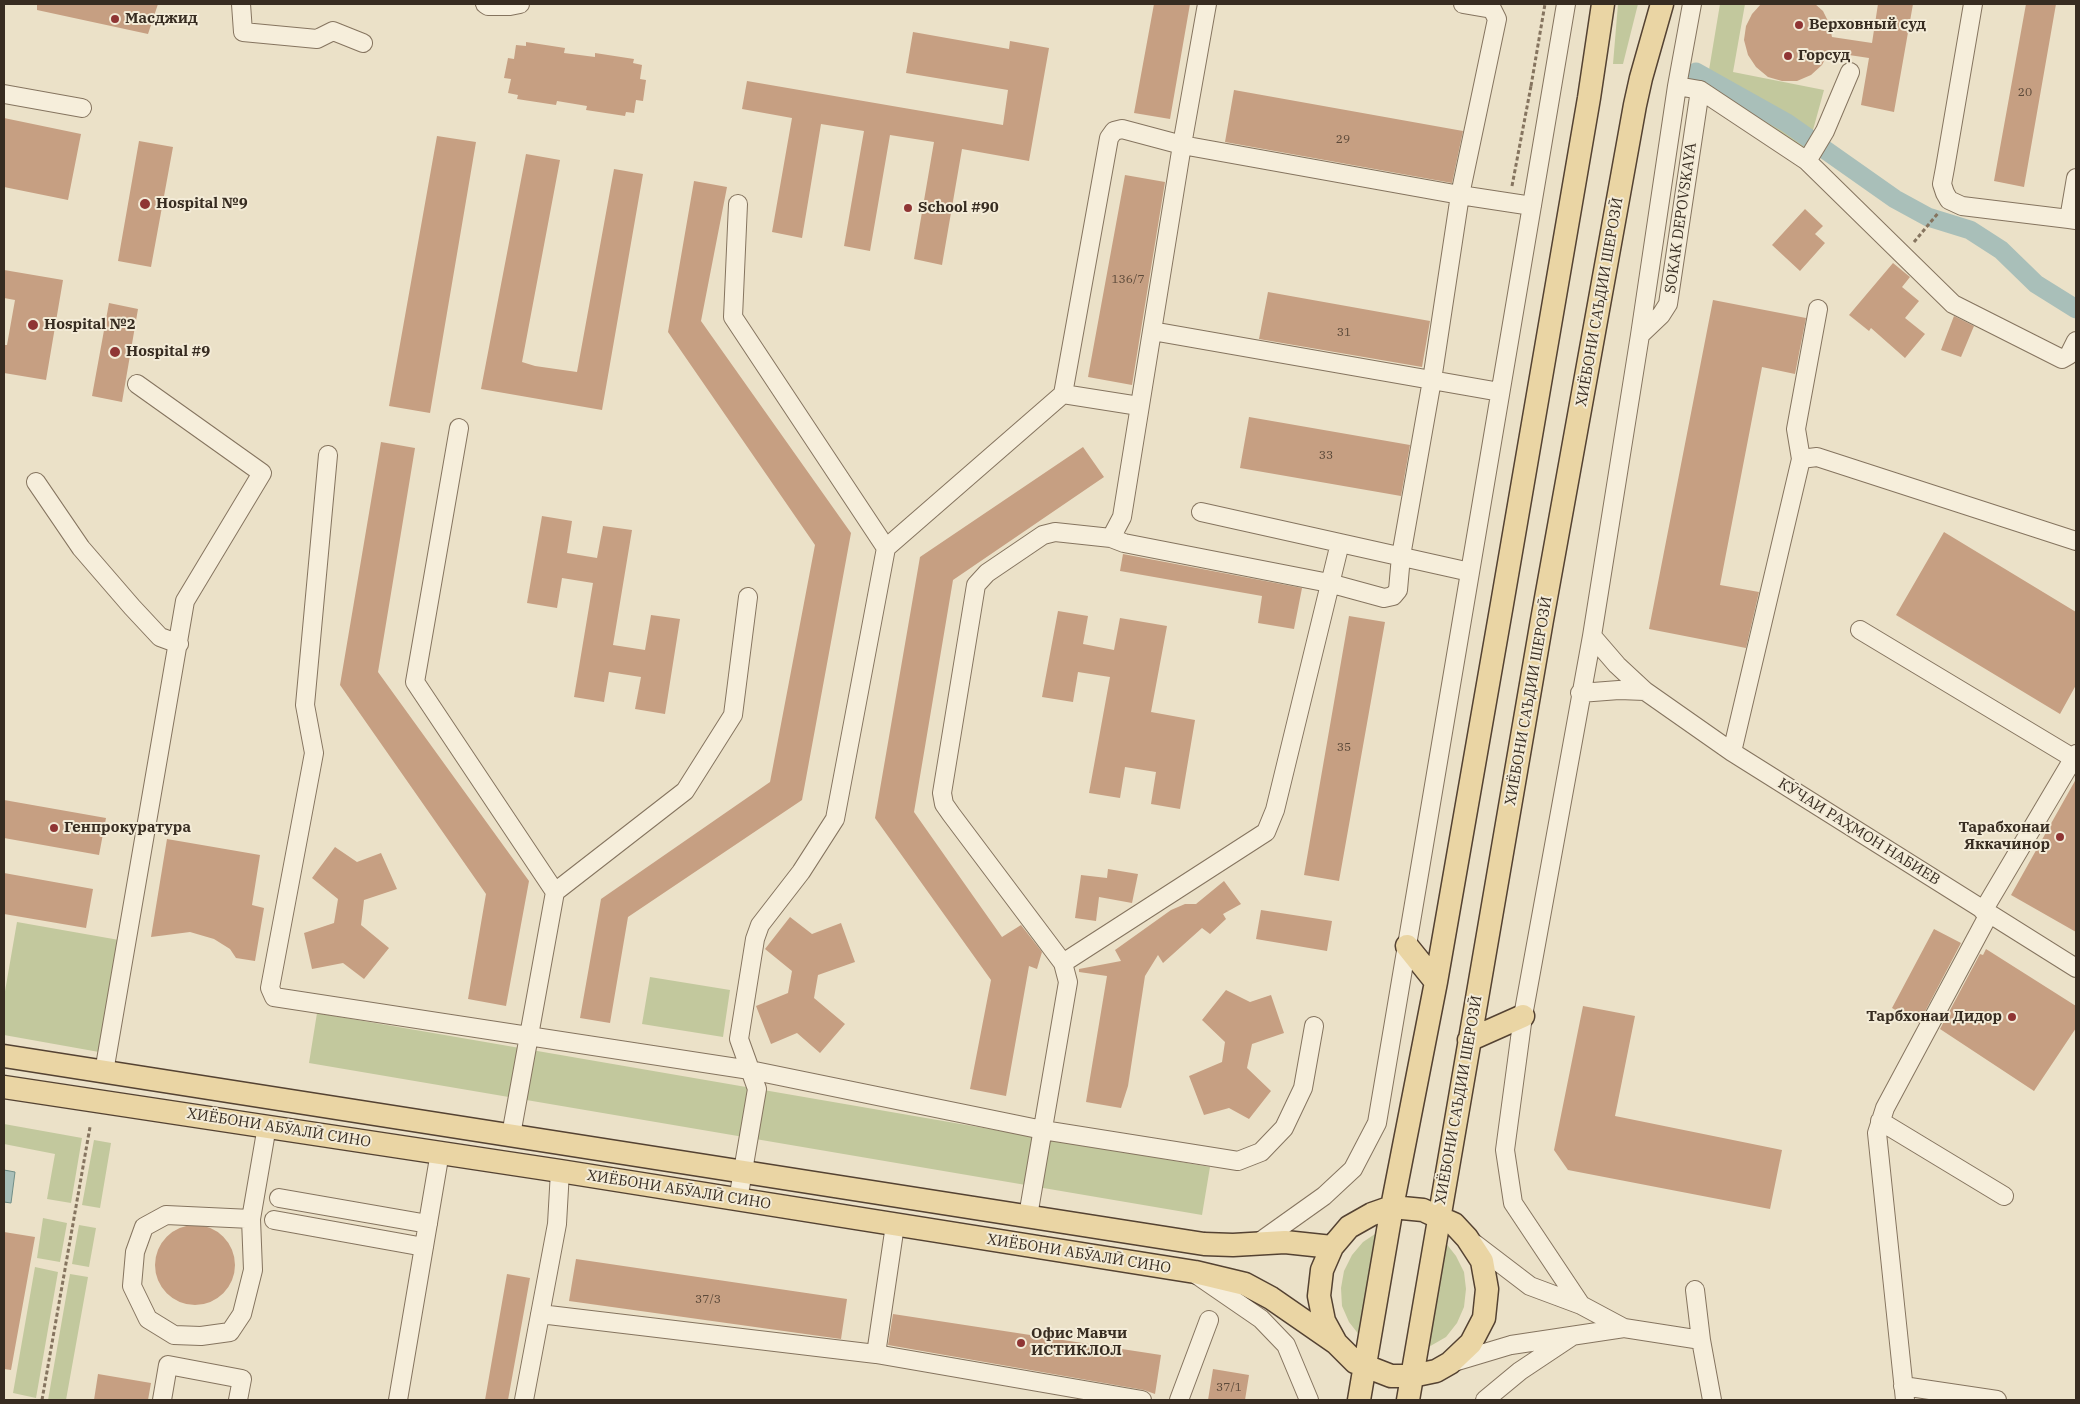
<!DOCTYPE html>
<html>
<head>
<meta charset="utf-8">
<style>
  body { margin:0 }
  #map { position:relative; width:2080px; height:1404px; overflow:hidden; background:#ebe1c8; font-family:"IBM Plex Serif",serif }
  canvas { display:block }
  .frame { position:absolute; inset:0; border:5px solid #372c21; pointer-events:none }
</style>
</head>
<body>
<div id="map">
<canvas width="2080" height="1404"></canvas>
<div class="frame"></div>
</div>
<script>
const context = document.querySelector('canvas').getContext('2d');
context.lineJoin = 'round';
function paint(path, color) {
  context.fillStyle = color;
  context.fill(path, 'evenodd');
}
function poly(rows) {
  const path = new Path2D();
  for (const r of rows) {
    if (r.length === 3) {
      path.moveTo(r[0] + r[2], r[1]);
      path.arc(r[0], r[1], r[2], 0, 2 * Math.PI);
      continue;
    }
    path.moveTo(r[0], r[1]);
    for (let i = 2; i < r.length; i += 2) path.lineTo(r[i], r[i + 1]);
  }
  return path;
}
function strokePath(path, color, width, dash) {
  context.strokeStyle = color;
  context.lineWidth = width;
  context.lineCap = dash ? 'butt' : 'round';
  context.setLineDash(dash || []);
  context.stroke(path);
}
function label(font, color, halo, rows, align = 'center') {
  context.font = font + ' "IBM Plex Serif",serif';
  context.lineWidth = 4;
  context.setLineDash([]);
  context.textBaseline = 'middle';
  context.strokeStyle = halo;
  context.fillStyle = color;
  for (const [text, x, y, turn = 0] of rows) {
    context.save();
    context.translate(x, y);
    context.rotate((+turn || 0) * Math.PI / 180);
    context.textAlign = isNaN(turn) ? turn : align;
    if (halo) context.strokeText(text, 0, 0);
    context.fillText(text, 0, 0);
    context.restore();
  }
}
const green = poly([
  [1618,4,1638,4,1623,64,1613,64],
  [1720,4,1745,4,1733,72,1824,90,1813,130,1801,152,1708,76],
  [17,922,119,940,99,1052,4,1035,4,997],
  [650,977,730,990,723,1037,642,1024],
  [317,1013,1210,1167,1202,1215,309,1063],
  [4,1124,82,1138,71,1203,47,1199,55,1154,4,1144],
  [94,1140,111,1143,100,1208,82,1205],
  [43,1218,67,1223,60,1262,37,1258],
  [79,1225,96,1228,89,1267,72,1264],
  [1378,1232,1360,1336,1349,1322,1342,1306,1341,1288,1344,1271,1352,1255,1363,1242],
  [1445,1242,1456,1256,1464,1272,1466,1289,1464,1307,1457,1323,1446,1337,1427,1348],
  [35,1267,58,1272,36,1398,13,1393],
  [70,1274,88,1277,66,1400,48,1400]
]);
const water = poly([
  [4,1170,15,1172,11,1203,4,1202,4,1170]
]);
const canal = poly([
  [1696,72,1787,123,1895,199,1928,217,1970,230,2001,250,2036,284,2076,309]
]);
const building = poly([
  [37,4,158,4,148,34,37,10],
  [1154,4,1190,4,1170,119,1134,113],
  [1761,4,1815,4,1823,11,1829,23,1832,37,1872,43,1878,4,1913,4,1894,112,1861,105,1869,58,1829,52,1822,65,1811,75,1797,81,1782,81,1768,77,1756,67,1748,55,1744,40,1746,26,1752,14],
  [2026,4,2056,4,2024,187,1994,181],
  [913,32,1009,49,1010,41,1049,48,1029,161,962,149,942,265,914,259,934,142,890,135,870,251,844,246,864,131,821,124,802,238,772,232,792,118,742,109,747,81,1003,125,1008,90,906,73],
  [526,42,565,48,564,53,595,57,595,53,634,59,633,63,642,65,640,79,646,80,643,101,636,100,634,113,626,112,625,116,586,110,587,106,557,101,556,105,517,99,518,95,508,93,511,79,504,78,508,58,514,59,516,45,526,46],
  [1234,90,1463,131,1452,183,1225,142],
  [4,118,81,134,68,200,4,187],
  [437,136,476,142,430,413,389,406],
  [139,141,173,147,151,267,118,261],
  [526,154,560,160,522,362,535,366,577,372,614,169,643,174,602,410,481,389],
  [1125,175,1165,182,1132,385,1088,377],
  [694,181,727,187,701,321,851,533,802,800,628,917,610,1023,580,1018,601,899,770,782,815,545,668,332],
  [1805,209,1823,226,1815,234,1825,243,1800,271,1772,245],
  [1893,263,1910,277,1902,287,1919,301,1905,318,1925,334,1905,358,1871,328,1869,331,1849,315],
  [4,270,63,280,46,380,4,373,4,345,7,345,15,300,4,298],
  [1268,292,1430,321,1422,367,1259,339],
  [1713,300,1806,318,1795,374,1762,367,1720,585,1759,592,1746,648,1649,629],
  [109,303,138,309,122,402,92,396],
  [1954,316,1974,326,1961,357,1941,350],
  [1249,417,1410,445,1401,496,1240,468],
  [381,442,415,448,378,672,529,881,506,1006,468,999,486,894,340,685],
  [1083,447,1104,477,953,580,914,812,1002,937,1021,925,1042,952,1037,969,1029,966,1006,1096,970,1089,991,980,875,818,920,557],
  [542,516,572,521,567,553,597,558,603,526,632,530,613,645,645,650,651,615,680,619,665,714,635,709,641,677,609,672,604,702,574,697,593,583,562,578,557,608,527,603],
  [1944,532,2076,612,2076,685,2060,714,1896,615],
  [1123,554,1302,588,1294,629,1258,623,1262,596,1120,571],
  [1058,611,1088,616,1083,644,1114,650,1120,618,1167,626,1151,712,1195,720,1180,809,1151,804,1156,772,1125,767,1120,798,1089,793,1110,677,1078,672,1073,702,1042,697],
  [1349,616,1385,622,1339,881,1304,875],
  [2076,779,2076,932,2011,895],
  [4,800,106,818,99,855,4,838],
  [167,839,260,855,252,905,264,908,255,961,236,958,230,949,214,939,190,932,151,937],
  [335,847,357,862,381,853,397,889,364,900,361,925,389,948,364,979,343,963,312,969,304,933,334,923,338,899,312,878],
  [1108,869,1138,874,1132,903,1099,897,1096,921,1075,918,1081,875,1107,878],
  [4,873,93,889,86,928,4,914],
  [1224,881,1241,904,1223,914,1226,919,1210,934,1202,928,1163,963,1158,955,1145,976,1128,1086,1121,1108,1086,1102,1107,976,1079,972,1079,969,1121,961,1115,950,1171,910,1185,904,1196,904],
  [1261,910,1332,921,1327,951,1256,939],
  [790,917,812,934,841,923,855,962,818,975,814,998,845,1024,820,1053,797,1033,771,1044,756,1006,788,993,792,971,765,949],
  [1934,929,1961,943,1919,1023,1892,1008],
  [1986,949,2076,1006,2076,1028,2034,1091,1940,1029,1980,954,1983,955],
  [1226,990,1250,1002,1271,995,1284,1033,1252,1044,1247,1068,1271,1091,1249,1119,1229,1108,1204,1115,1189,1076,1222,1062,1225,1042,1202,1020],
  [1583,1006,1635,1016,1615,1116,1782,1150,1770,1209,1568,1170,1554,1150],
  [195,1265,40],
  [4,1232,35,1237,11,1370,4,1369],
  [576,1259,847,1299,841,1339,569,1301],
  [507,1274,530,1278,508,1400,485,1400],
  [893,1314,1161,1355,1155,1394,1144,1390,888,1345],
  [1213,1369,1249,1375,1245,1400,1208,1400],
  [98,1374,151,1383,148,1400,94,1400]
]);
const path = poly([
  [1531,86,1545,4],
  [1512,186,1531,86],
  [1914,242,1939,212],
  [42,1400,90,1127]
]);
const minor = poly([
  [241,4,243,32,317,39,333,31,363,43],
  [485,4,488,6,510,6,520,4],
  [1973,4,1945,168,1942,184,1945,193,1949,200,1962,206,2069,219],
  [1677,86,1700,90,1807,161,1953,304,2062,359,2069,355,2076,341],
  [4,94,82,108],
  [1807,161,1825,131,1850,72],
  [2076,178,2069,219,2076,220],
  [1152,331,1500,392],
  [1640,335,1661,315,1668,304,1700,90],
  [1063,394,1109,138,1114,131,1122,129,1182,145,1460,195,1532,206],
  [459,428,415,682,555,892],
  [328,455,305,705,314,753,270,988,274,997,750,1070,1043,1130,1238,1161,1261,1152,1284,1128,1303,1088,1314,1026],
  [1801,459,1796,429,1818,309],
  [36,482,81,548,132,607,160,637,179,644],
  [1201,512,1470,572],
  [1111,538,1124,543,1329,583,1384,598,1393,596,1398,590,1401,556,1432,380,1460,195,1497,19,1492,9,1463,4],
  [886,548,1063,394,1139,406],
  [1860,630,2073,758],
  [1592,636,1617,665,1645,691,1732,752,2076,968],
  [1580,693,1619,690,1645,691],
  [1732,752,1801,459,1817,457,2076,541],
  [1983,911,2076,754],
  [1063,963,1266,832,1275,810,1340,543],
  [104,1072,185,601,262,473,137,384],
  [1880,1121,2004,1196],
  [511,1135,555,892,685,791,733,715,748,597],
  [279,1198,428,1224],
  [738,1200,757,1089,739,1039,755,939,760,925,801,872,835,819,886,548,733,317,738,204],
  [1028,1216,1068,982,1063,963,951,814,944,804,942,793,976,585,987,573,1043,535,1055,532,1111,538,1122,517,1182,145,1207,4],
  [251,1219,166,1215,144,1227,135,1252,132,1286,148,1319,174,1335,201,1336,230,1332,242,1314,253,1270,251,1219,267,1126],
  [274,1220,424,1247],
  [1258,1243,1324,1196,1353,1169,1377,1123,1566,4],
  [1475,1244,1530,1286,1581,1305,1624,1328],
  [1197,1275,1261,1319,1286,1345,1309,1400],
  [1695,1290,1701,1340],
  [1581,1305,1513,1203,1505,1150,1523,1016,1592,636,1640,335,1677,86,1692,4],
  [540,1314,876,1354,1142,1400],
  [876,1354,895,1225],
  [1451,1363,1511,1345,1624,1328,1701,1340,1712,1400],
  [1903,1386,1997,1400],
  [162,1400,168,1365,242,1379,238,1400],
  [398,1400,440,1152],
  [524,1400,557,1224,560,1171],
  [1179,1400,1209,1320],
  [1485,1400,1520,1371,1571,1337],
  [1905,1400,1877,1133,1885,1108,1989,914]
]);
const major = poly([
  [1407,946,1436,982],
  [1469,1040,1523,1016],
  [4,1056,1204,1244,1233,1245,1285,1242,1332,1247],
  [4,1087,560,1171,1195,1272,1245,1284,1271,1298,1336,1343,1355,1362,1391,1376,1412,1376,1436,1371,1450,1363,1471,1343,1484,1318,1487,1289,1482,1261,1467,1238,1454,1224,1438,1217,1423,1210,1392,1207,1372,1214,1349,1227,1332,1247,1322,1270,1319,1296,1324,1321,1336,1343],
  [1359,1400,1392,1207,1436,982,1502,604,1589,98,1603,4],
  [1408,1400,1542,620,1635,105,1641,78,1662,4]
]);
const markers = [
  [115,19,5,"#8f3534"],
  [1799,25,5,"#8f3534"],
  [1788,56,5,"#8f3534"],
  [145,204,6,"#8f3534"],
  [908,208,5,"#8f3534"],
  [33,325,6,"#8f3534"],
  [115,352,6,"#8f3534"],
  [54,828,5,"#8f3534"],
  [2060,837,5,"#8f3534"],
  [2012,1017,5,"#8f3534"],
  [1021,1343,5,"#8f3534"]
];
const numberNames = [
  ["20",2025,93],
  ["29",1343,140],
  ["136/7",1128,280],
  ["31",1344,333],
  ["33",1326,456],
  ["35",1344,748],
  ["37/3",708,1300],
  ["37/1",1229,1388]
];
const poiNames = [
  ["Масджид",125,19],
  ["Верховный суд",1809,25],
  ["Горсуд",1798,56],
  ["Hospital №9",156,204],
  ["School #90",918,208],
  ["Hospital №2",44,325],
  ["Hospital #9",126,352],
  ["Генпрокуратура",64,828],
  ["Тарабхонаи",2050,828,"right"],
  ["Яккачинор",2050,845,"right"],
  ["Тарбхонаи Дидор",2002,1017,"right"],
  ["Офис Мавчи",1031,1334],
  ["ИСТИКЛОЛ",1031,1351]
];
const streetNames = [
  ["SOKAK DEPOVSKAYA",1681,218,-82],
  ["ХИЁБОНИ САЪДИИ ШЕРОЗӢ",1600,302,-80],
  ["ХИЁБОНИ САЪДИИ ШЕРОЗӢ",1529,701,-80],
  ["КӮЧАИ РАҲМОН НАБИЕВ",1859,832,32],
  ["ХИЁБОНИ САЪДИИ ШЕРОЗӢ",1459,1100,-80],
  ["ХИЁБОНИ АБӮАЛӢ СИНО",279,1128,9],
  ["ХИЁБОНИ АБӮАЛӢ СИНО",679,1190,9],
  ["ХИЁБОНИ АБӮАЛӢ СИНО",1079,1254,9]
];
paint(green, '#c2c89d');
paint(water, '#a9bfb9');
strokePath(water, '#708d86', 1);
strokePath(canal, '#a9bfb9', 19);
paint(building, '#c69f82');
strokePath(minor, '#85745f', 20);
strokePath(major, '#544232', 25);
strokePath(path, '#85745f', 3, [4, 2.5]);
strokePath(minor, '#f6eedb', 18);
strokePath(major, '#ead5a4', 22);
for (const [x, y, r, color] of markers) {
  const dot = new Path2D();
  dot.arc(x, y, r, 0, 2 * Math.PI);
  context.fillStyle = color;
  context.fill(dot);
  strokePath(dot, '#f3ebd7', 2);
}
label('12px', '#5b4939', null, numberNames);
label('bold 15px', '#372c21', '#f3ebd7', poiNames, 'left');
label('15px', '#372c21', '#f3ebd7', streetNames);
</script>
</body>
</html>
